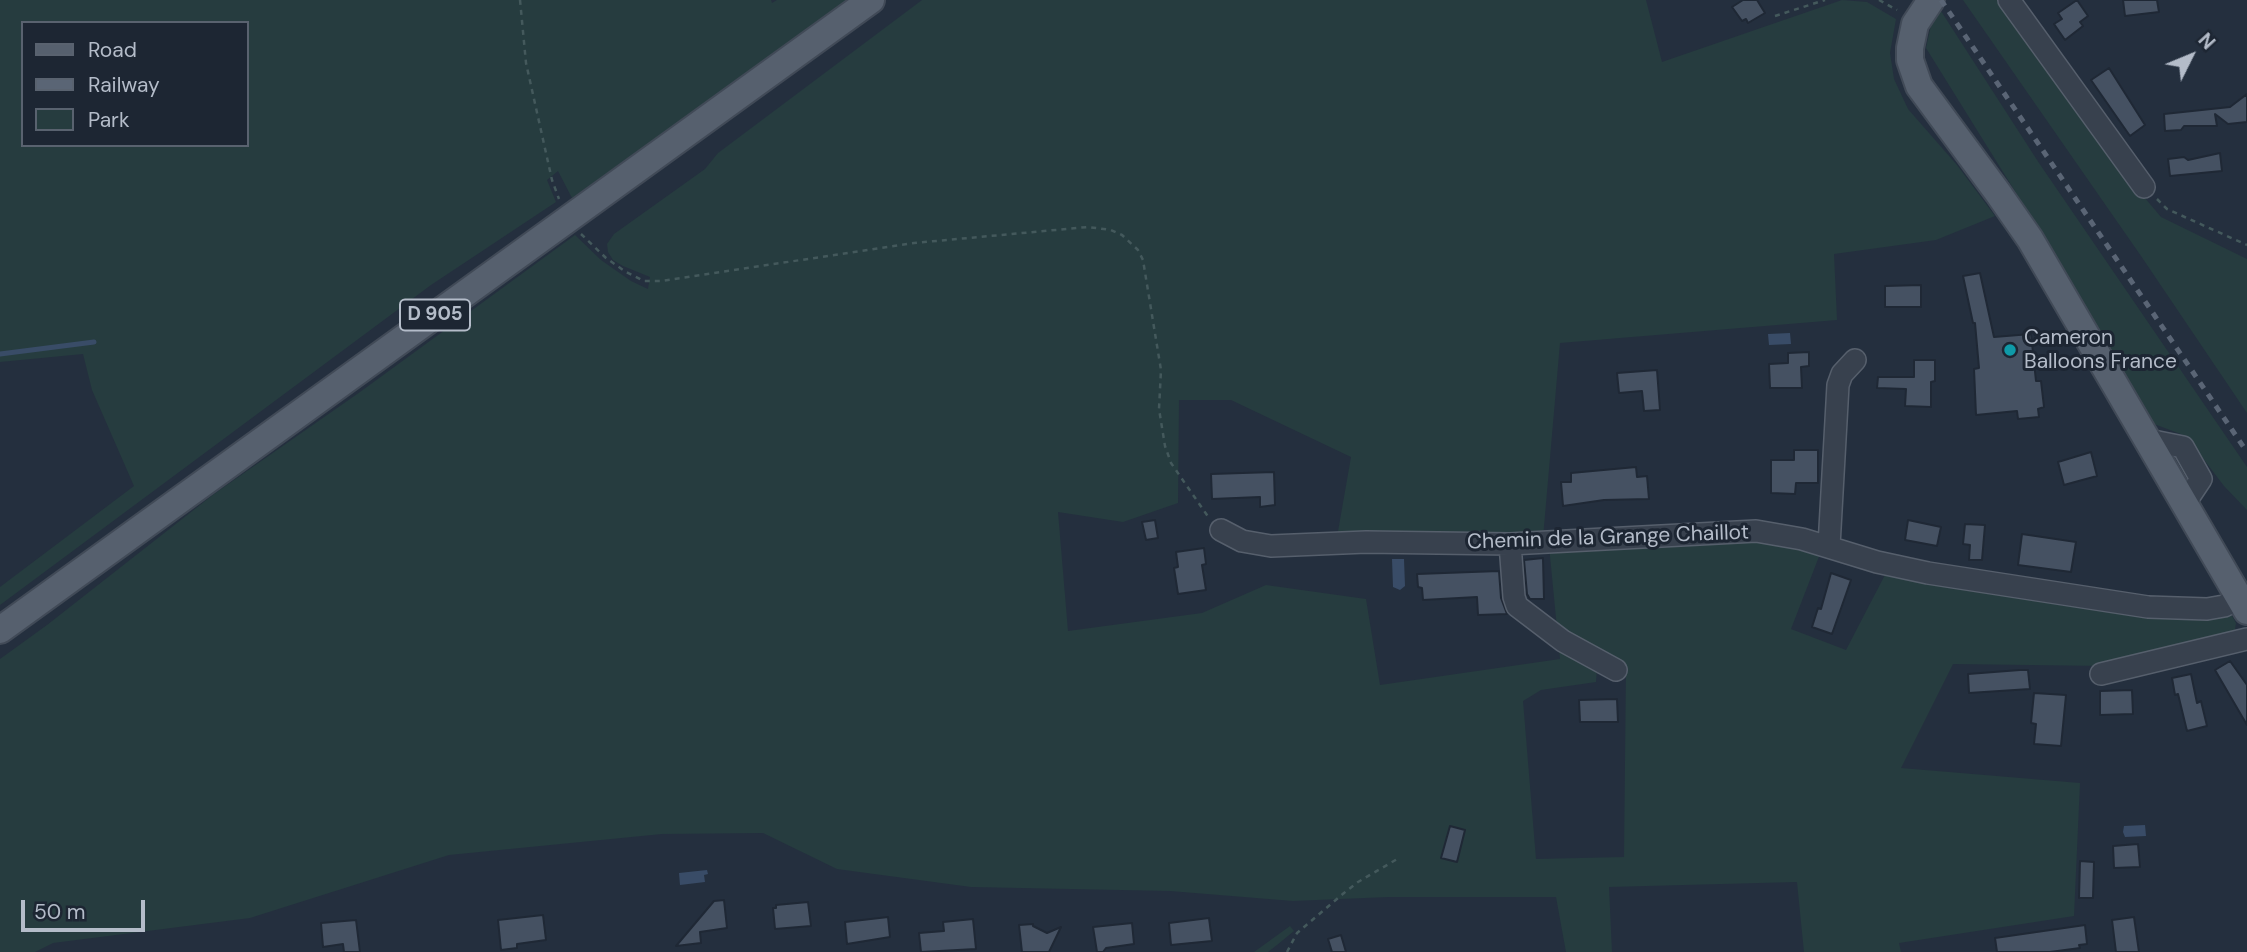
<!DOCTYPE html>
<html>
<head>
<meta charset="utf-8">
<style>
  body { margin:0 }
  #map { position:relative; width:2247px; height:952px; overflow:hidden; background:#242f3e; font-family:"DM Sans",sans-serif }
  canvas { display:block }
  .legend { position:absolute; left:21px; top:21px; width:228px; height:126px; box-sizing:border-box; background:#1d2633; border:2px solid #59626f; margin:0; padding:9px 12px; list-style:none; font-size:21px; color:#b4bcc9 }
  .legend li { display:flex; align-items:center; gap:14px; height:35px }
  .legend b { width:35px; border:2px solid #59626f }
  .north { position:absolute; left:2156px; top:21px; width:70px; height:70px; -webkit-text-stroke:5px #1d2633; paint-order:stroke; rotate:47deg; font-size:19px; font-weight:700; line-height:28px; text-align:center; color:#b4bcc9 }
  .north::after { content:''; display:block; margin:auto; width:24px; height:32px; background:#b4bcc9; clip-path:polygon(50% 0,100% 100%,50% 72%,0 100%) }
  .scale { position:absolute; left:21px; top:900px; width:124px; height:32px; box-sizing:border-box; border:4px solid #b4bcc9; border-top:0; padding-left:9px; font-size:21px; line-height:24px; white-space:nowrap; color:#b4bcc9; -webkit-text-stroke:5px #1d2633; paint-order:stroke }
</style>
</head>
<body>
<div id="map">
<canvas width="2247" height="952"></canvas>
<ul class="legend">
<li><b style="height:9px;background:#56606e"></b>Road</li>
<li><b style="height:9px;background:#5a6575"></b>Railway</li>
<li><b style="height:19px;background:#263c3f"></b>Park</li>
</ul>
<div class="north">N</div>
<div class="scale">50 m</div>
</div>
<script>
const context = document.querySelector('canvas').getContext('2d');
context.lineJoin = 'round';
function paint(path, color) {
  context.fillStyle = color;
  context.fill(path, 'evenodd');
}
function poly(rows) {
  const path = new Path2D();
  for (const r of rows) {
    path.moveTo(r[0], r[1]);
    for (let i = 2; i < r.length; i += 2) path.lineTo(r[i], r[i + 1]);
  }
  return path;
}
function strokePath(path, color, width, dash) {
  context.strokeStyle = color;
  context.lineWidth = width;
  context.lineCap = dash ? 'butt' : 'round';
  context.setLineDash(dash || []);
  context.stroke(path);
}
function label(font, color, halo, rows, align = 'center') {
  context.font = font + ' "DM Sans",sans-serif';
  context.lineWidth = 6;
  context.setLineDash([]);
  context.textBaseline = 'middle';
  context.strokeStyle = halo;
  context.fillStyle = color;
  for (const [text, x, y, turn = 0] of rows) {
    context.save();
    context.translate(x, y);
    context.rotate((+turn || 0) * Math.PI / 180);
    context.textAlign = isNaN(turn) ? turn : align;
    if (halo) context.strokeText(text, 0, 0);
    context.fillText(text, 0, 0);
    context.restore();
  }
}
const green = poly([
  [0,0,771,0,772,3,777,0,850,0,572,198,558,171,547,180,556,202,431,285,0,605,0,587,134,486,92,390,83,354,0,362],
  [23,23,247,23,247,145,23,145],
  [922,0,1646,0,1662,62,1842,0,1867,2,1896,19,1890,53,1894,79,1908,109,1957,165,1995,216,1936,240,1834,254,1837,320,1560,343,1543,538,1337,537,1351,457,1231,400,1179,400,1178,503,1123,522,1058,512,1068,631,1202,613,1266,585,1366,599,1380,685,1560,659,1549,546,1750,539,1820,554,1791,629,1846,650,1887,571,2227,613,2232,616,2236,623,2234,635,2105,666,1953,664,1901,768,2080,783,2074,916,1899,943,1901,952,1804,952,1797,882,1609,887,1612,952,1566,952,1556,897,1389,897,1293,901,1170,891,971,887,837,869,763,833,662,834,449,855,250,918,53,943,35,952,0,952,0,659,47,625,214,494,360,392,575,235,601,260,631,281,648,289,650,277,623,266,613,260,608,252,607,244,614,234,705,169,718,153],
  [1598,655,1626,666,1624,857,1536,859,1523,701,1541,690,1596,682],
  [1963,0,2001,0,2139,191,2161,217,2247,259,2247,413,2141,256],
  [1939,8,2039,163,2247,467,2247,510,2224,486,2186,436,2154,424,2072,283,1926,48,1933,16],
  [1290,926,1294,931,1277,945,1268,952,1254,952]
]);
const water = poly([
  [1790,333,1791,344,1769,345,1768,334],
  [1392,559,1404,559,1405,586,1400,590,1393,587],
  [2145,825,2146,836,2125,837,2123,832,2124,826],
  [707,870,708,874,704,875,705,882,680,885,679,873]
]);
const stream = poly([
  [0,354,94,342]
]);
const building = poly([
  [1743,0,1757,0,1765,13,1748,23,1746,19,1742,21,1732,7,1743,0],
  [2077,0,2088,16,2080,22,2083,26,2065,40,2054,24,2062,19,2058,13,2077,0],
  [2123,0,2157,0,2159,12,2125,16,2123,0],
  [2109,68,2145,125,2130,136,2091,80,2109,68],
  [2247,94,2247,122,2228,124,2215,114,2217,126,2184,126,2181,130,2165,131,2164,114,2230,107,2247,94],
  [2220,153,2222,171,2170,176,2168,159,2184,157,2188,160,2220,153],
  [1980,273,1994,337,2031,334,2036,381,2041,381,2044,407,2038,409,2039,417,2018,419,2017,411,1976,415,1974,369,1979,368,1975,323,1973,323,1963,276,1980,273],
  [1921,285,1921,307,1885,307,1885,286,1921,285],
  [1809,352,1809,366,1801,367,1802,388,1770,388,1769,364,1788,363,1788,353,1809,352],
  [1914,360,1935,360,1935,381,1931,382,1931,407,1905,406,1906,389,1877,388,1878,377,1914,377,1914,360],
  [1657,370,1660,410,1644,411,1642,391,1619,393,1617,373,1657,370],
  [1794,450,1818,450,1818,483,1796,483,1795,494,1771,493,1771,460,1794,460,1794,450],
  [2091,452,2097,476,2064,485,2058,462,2091,452],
  [1636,467,1637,477,1647,476,1649,499,1604,500,1563,506,1561,482,1571,482,1571,473,1636,467],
  [1274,472,1275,505,1260,507,1260,497,1212,499,1211,474,1274,472],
  [1155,520,1158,538,1146,540,1142,522,1155,520],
  [1908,520,1941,527,1937,546,1905,540,1908,520],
  [1965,524,1985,525,1982,560,1969,560,1970,545,1963,544,1965,524],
  [2022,534,2076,542,2071,572,2018,565,2022,534],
  [1204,548,1206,564,1202,565,1206,590,1178,594,1174,568,1178,567,1176,552,1204,548],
  [1543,558,1544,599,1530,599,1527,594,1524,560,1543,558],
  [1499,571,1501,598,1507,614,1478,615,1477,597,1423,600,1422,588,1418,587,1417,574,1499,571],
  [1831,573,1851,580,1832,634,1812,627,1818,608,1821,609,1831,573],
  [2230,661,2247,685,2247,725,2215,670,2230,661],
  [2020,670,2028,670,2030,689,1969,693,1968,674,2020,670],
  [2191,674,2197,703,2201,701,2207,726,2187,731,2178,694,2175,695,2172,678,2191,674],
  [2132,690,2133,714,2100,715,2100,691,2132,690],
  [2034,693,2066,695,2061,746,2034,744,2036,724,2031,723,2034,693],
  [1617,699,1618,722,1580,722,1579,700,1617,699],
  [1450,826,1465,830,1457,862,1441,858,1450,826],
  [2138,844,2140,867,2114,868,2113,846,2138,844],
  [2080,861,2094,862,2093,898,2079,898,2080,861],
  [724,900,727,928,700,932,701,943,676,946,714,901,724,900],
  [808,902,811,926,775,929,773,908,776,908,776,905,808,902],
  [543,915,546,940,517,944,517,948,501,950,498,920,543,915],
  [888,917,890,937,847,944,845,922,888,917],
  [2134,917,2139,952,2116,952,2112,920,2134,917],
  [1209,918,1212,941,1171,945,1169,923,1209,918],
  [973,919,976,949,921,952,919,933,944,931,943,922,973,919],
  [356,920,360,952,344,952,343,944,323,947,321,923,356,920],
  [1132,923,1134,944,1106,948,1103,952,1097,952,1093,927,1132,923],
  [1033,924,1033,926,1047,933,1061,927,1049,952,1022,952,1019,925,1033,924],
  [2085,925,2087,944,2079,945,2080,948,2050,952,1997,952,1995,938,2085,925],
  [1341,935,1346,952,1332,952,1328,939,1341,935]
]);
const path = poly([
  [520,0,526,63,552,180,559,199],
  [1879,0,1897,10],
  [1775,16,1825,0],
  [2157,199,2167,209,2247,245],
  [581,234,606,258,626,272,644,281,661,281,914,243,1088,227,1111,230,1122,235,1138,250,1143,260,1161,370,1159,409,1165,446,1171,463,1209,518],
  [1287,952,1297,933,1344,893,1358,882,1399,858]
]);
const minor = poly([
  [2009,0,2144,187],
  [2148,440,2183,447,2201,479,2185,503],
  [1221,530,1242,541,1271,546,1366,542,1510,544,1756,531,1802,539,1877,562,1928,573,2148,607,2207,609,2224,606,2240,598],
  [1510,544,1514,597,1517,606,1563,641,1616,670],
  [1829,546,1838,385,1842,374,1855,360],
  [2101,674,2247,639]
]);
const major = poly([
  [1931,0,1915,24,1910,48,1910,60,1919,86,1998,193,2030,239,2247,611],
  [0,630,871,0]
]);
const rail = poly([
  [1941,0,2247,452]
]);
const markers = [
  [2010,350,7,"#0f9aa8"]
];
const shields = [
  [435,315,70]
];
const shieldNames = [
  ["D 905",435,315]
];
const poiNames = [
  ["Cameron",2024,338],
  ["Balloons France",2024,362]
];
const streetNames = [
  ["Chemin de la Grange Chaillot",1608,538,-2]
];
paint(green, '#263c3f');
paint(water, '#394c67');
strokePath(stream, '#394c67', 5);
paint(building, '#455162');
strokePath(building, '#1f2835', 2);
strokePath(minor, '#565f6c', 24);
strokePath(major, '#414a57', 30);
strokePath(path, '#44595c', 2.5, [5, 5]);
strokePath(minor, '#38414e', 21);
strokePath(major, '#56606e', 26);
strokePath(rail, '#5a6575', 5, [7, 7]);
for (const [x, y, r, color] of markers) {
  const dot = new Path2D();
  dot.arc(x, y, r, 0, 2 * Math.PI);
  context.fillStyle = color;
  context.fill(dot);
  strokePath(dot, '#1d2633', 2.5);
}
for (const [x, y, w] of shields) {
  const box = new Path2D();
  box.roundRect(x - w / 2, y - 15.5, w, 31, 5);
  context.fillStyle = '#1d2633';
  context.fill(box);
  strokePath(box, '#b4bcc9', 2);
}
label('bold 19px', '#b4bcc9', null, shieldNames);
label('21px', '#b4bcc9', '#1d2633', poiNames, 'left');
label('21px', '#b4bcc9', '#1d2633', streetNames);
</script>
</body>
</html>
